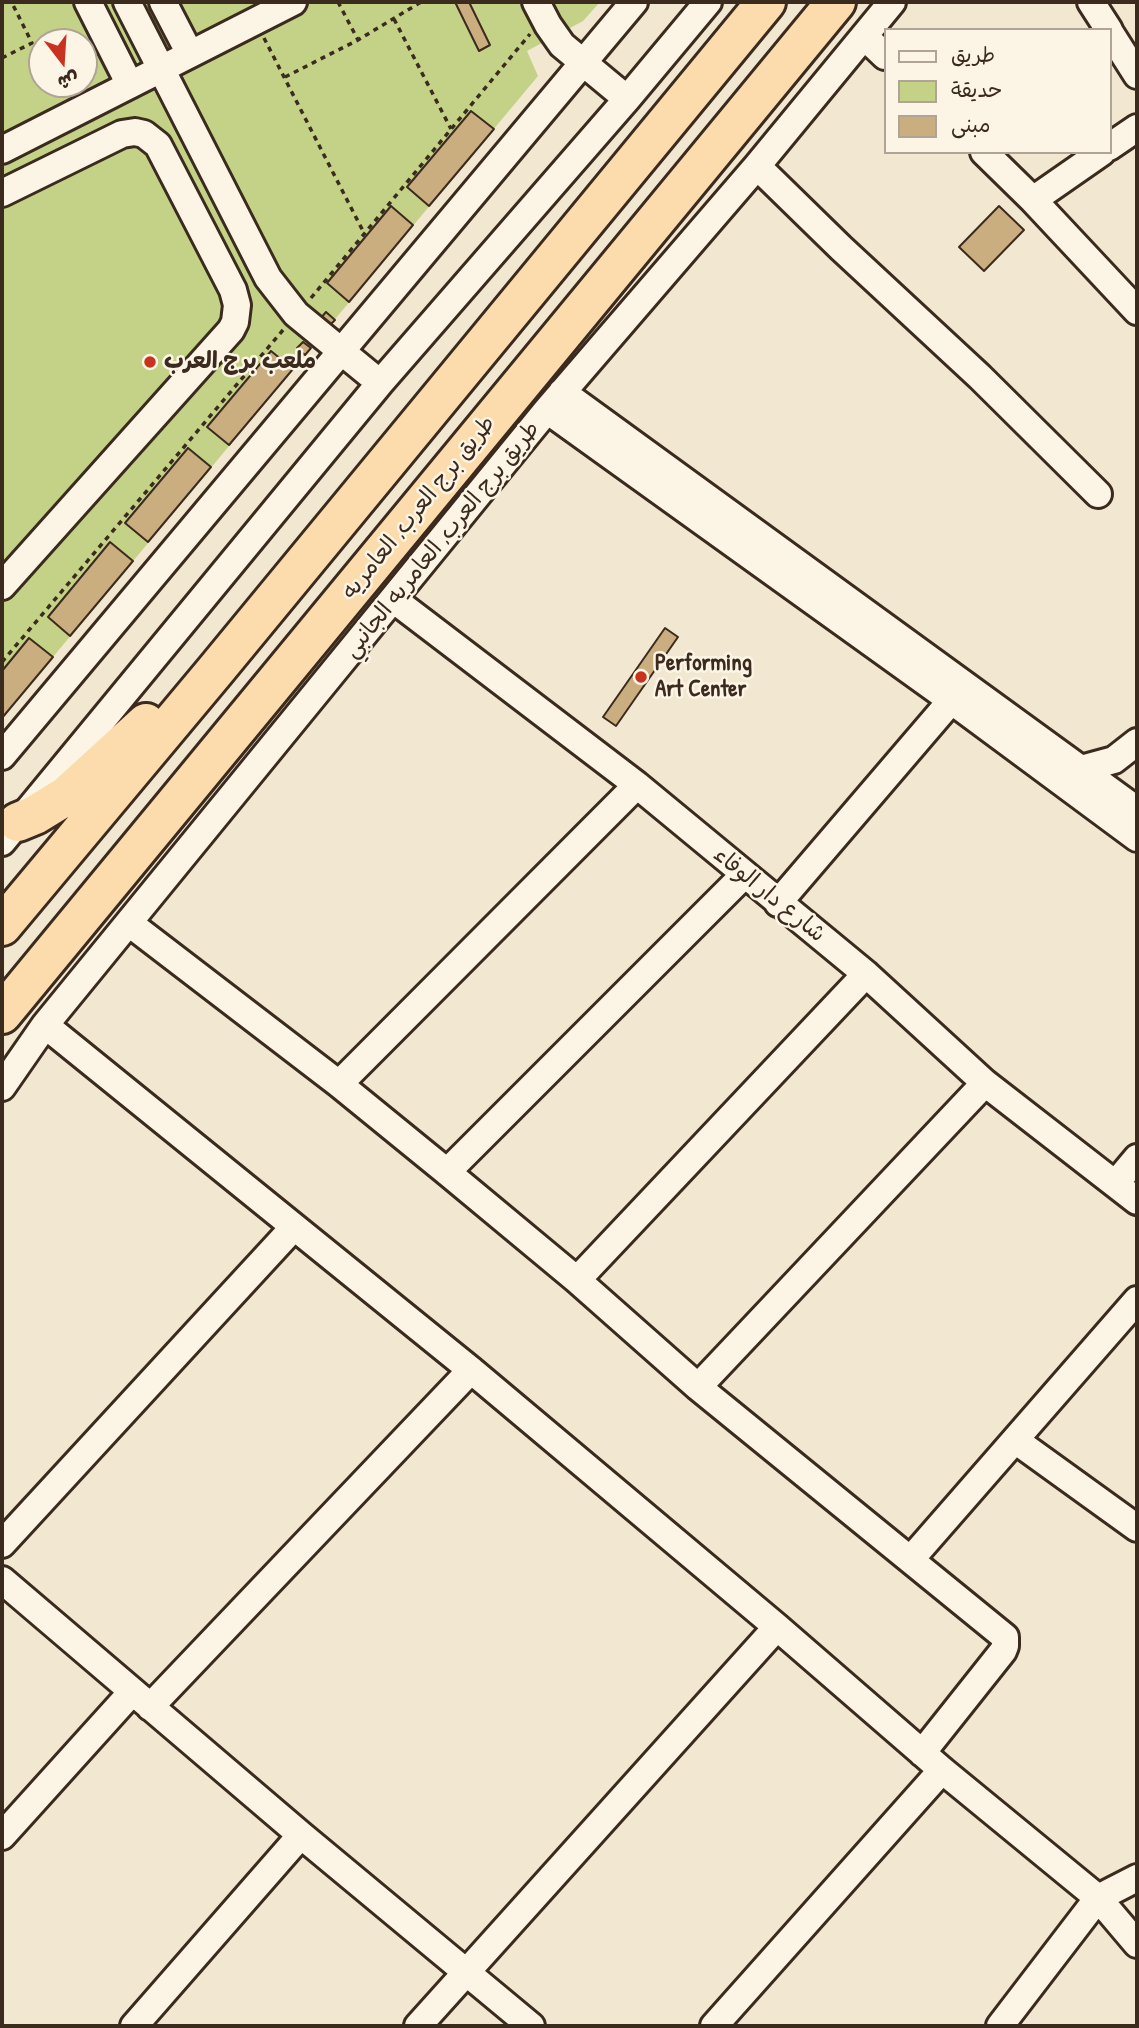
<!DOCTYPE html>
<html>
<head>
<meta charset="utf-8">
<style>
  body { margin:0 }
  #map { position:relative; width:1139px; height:2028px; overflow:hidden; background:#f2e7d1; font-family:"Patrick Hand","Playpen Sans Arabic",sans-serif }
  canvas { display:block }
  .frame { position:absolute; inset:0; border:4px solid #3b2a1e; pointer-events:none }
  .legend { position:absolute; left:884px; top:28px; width:228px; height:126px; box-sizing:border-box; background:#fcf5e5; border:2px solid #afa495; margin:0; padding:9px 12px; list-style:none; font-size:21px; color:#3b2a1e }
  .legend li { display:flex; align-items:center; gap:14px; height:35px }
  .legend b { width:35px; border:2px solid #afa495 }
  .north { position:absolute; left:28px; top:28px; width:70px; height:70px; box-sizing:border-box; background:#fcf5e5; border:2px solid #afa495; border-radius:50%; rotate:163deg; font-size:19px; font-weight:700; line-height:28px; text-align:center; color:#3b2a1e }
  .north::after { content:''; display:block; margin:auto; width:24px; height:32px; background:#c8321e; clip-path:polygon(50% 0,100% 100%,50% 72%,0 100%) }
</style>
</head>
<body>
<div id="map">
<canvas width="1139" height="2028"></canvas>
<div class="frame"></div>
<ul class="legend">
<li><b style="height:9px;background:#fcf5e5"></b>طريق</li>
<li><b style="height:19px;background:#c3d286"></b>حديقة</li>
<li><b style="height:19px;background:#caae7f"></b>مبنى</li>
</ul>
<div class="north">ش</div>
</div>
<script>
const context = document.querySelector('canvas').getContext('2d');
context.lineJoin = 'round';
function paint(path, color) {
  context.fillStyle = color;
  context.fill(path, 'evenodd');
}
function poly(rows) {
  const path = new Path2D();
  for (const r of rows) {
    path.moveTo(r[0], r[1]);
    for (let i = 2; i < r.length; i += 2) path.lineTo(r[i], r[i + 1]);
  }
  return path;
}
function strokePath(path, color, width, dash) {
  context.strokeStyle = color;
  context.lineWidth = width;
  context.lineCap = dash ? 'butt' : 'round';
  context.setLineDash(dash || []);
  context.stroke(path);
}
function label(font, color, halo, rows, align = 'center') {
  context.font = font + ' "Patrick Hand","Playpen Sans Arabic",sans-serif';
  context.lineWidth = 5;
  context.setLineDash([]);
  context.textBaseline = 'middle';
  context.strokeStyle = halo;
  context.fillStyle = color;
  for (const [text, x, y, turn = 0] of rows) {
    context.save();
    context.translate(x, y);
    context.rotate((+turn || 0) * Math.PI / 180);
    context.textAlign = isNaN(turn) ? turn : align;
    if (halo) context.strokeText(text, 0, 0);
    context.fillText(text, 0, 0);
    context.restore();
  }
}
const green = poly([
  [2,2,600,2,583,21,527,51,538,76,2,718],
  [42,42,84,42,84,84,42,84]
]);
const building = poly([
  [455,2,469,2,490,45,479,51,455,2],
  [471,111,494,129,429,206,407,187,471,111],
  [391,206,413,225,349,302,327,283,391,206],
  [999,206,1024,230,984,271,959,247,999,206],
  [326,312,335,320,329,326,320,319,326,312],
  [303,342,311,348,305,355,297,348,303,342],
  [271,351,293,369,229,445,207,427,271,351],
  [188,448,211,467,148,542,125,523,188,448],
  [110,542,133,561,70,636,48,617,110,542],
  [665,628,678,637,616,726,603,717,665,628],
  [29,638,53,657,2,718,2,671,29,638]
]);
const path = poly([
  [338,2,358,40],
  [394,19,451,129],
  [264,38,364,233],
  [2,58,32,43,12,3],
  [285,77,358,40,421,2],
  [311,298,530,34],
  [2,662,283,330]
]);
const minor = poly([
  [88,2,130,85],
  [127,2,268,278,296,314,380,383],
  [163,2,190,54],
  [536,2,548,25,562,45,627,99],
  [1091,2,1109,30],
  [1109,31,1137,75],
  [864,36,885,56],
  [1109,147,1137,128],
  [2,150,293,2],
  [984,152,1033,200,1137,311],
  [757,166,841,248,980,377,1098,494],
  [2,193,122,134,135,132,144,134,158,145,233,290,237,305,235,322,231,330,2,586],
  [1033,200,1102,152],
  [562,392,1137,810],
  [547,410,952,701,1137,838],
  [393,599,637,785,866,974,985,1083,1137,1201],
  [2,756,634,2],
  [1070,772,1114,760,1137,742],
  [2,842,380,383,627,99,708,2],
  [778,903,962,688],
  [129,923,339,1084,447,1172,577,1280,698,1387,1005,1637,1005,1646,1003,1651,922,1753],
  [45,1025,471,1370,777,1627,942,1770,1098,1898,1137,1944],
  [339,1084,637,785],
  [2,1087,45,1025,547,410,757,166,892,2],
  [447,1172,744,875],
  [1116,1183,1137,1158],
  [577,1280,866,974],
  [698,1387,985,1083],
  [1015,1440,1137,1528],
  [2,1544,294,1227],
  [911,1559,1137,1300],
  [2,1580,301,1835,531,2026],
  [150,1707,471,1370],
  [2,1836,132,1692],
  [134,2026,301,1835],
  [418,2026,777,1627],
  [714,2026,942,1770],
  [1000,2026,1098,1898,1137,1878]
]);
const highway = poly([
  [18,822,35,815,66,796,146,723],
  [2,926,215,671,766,2],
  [2,1014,836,2]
]);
const markers = [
  [150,362,7,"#c8321e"],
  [641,677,7,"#c8321e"]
];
const poiNames = [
  ["ملعب برج العرب",164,362],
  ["Performing",655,664],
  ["Art Center",655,690]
];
const streetNames = [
  ["طريق برج العرب, العامريه",419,508,-51],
  ["طريق برج العرب, العامريه الجانبي",442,540,-51],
  ["شارع دار الوفاء",769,895,39]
];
paint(green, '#c3d286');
paint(building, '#caae7f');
strokePath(building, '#3b2a1e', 2);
strokePath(minor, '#3b2a1e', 32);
strokePath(highway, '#3b2a1e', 44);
strokePath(path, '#3b2a1e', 3.5, [5, 5]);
strokePath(minor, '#fcf5e5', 26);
strokePath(highway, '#fcdcac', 38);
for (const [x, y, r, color] of markers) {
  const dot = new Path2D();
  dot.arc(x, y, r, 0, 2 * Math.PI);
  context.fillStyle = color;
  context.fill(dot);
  strokePath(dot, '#fcf5e5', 2.5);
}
label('bold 23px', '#3b2a1e', '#fcf5e5', poiNames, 'left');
label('23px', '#3b2a1e', '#fcf5e5', streetNames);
</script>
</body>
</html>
